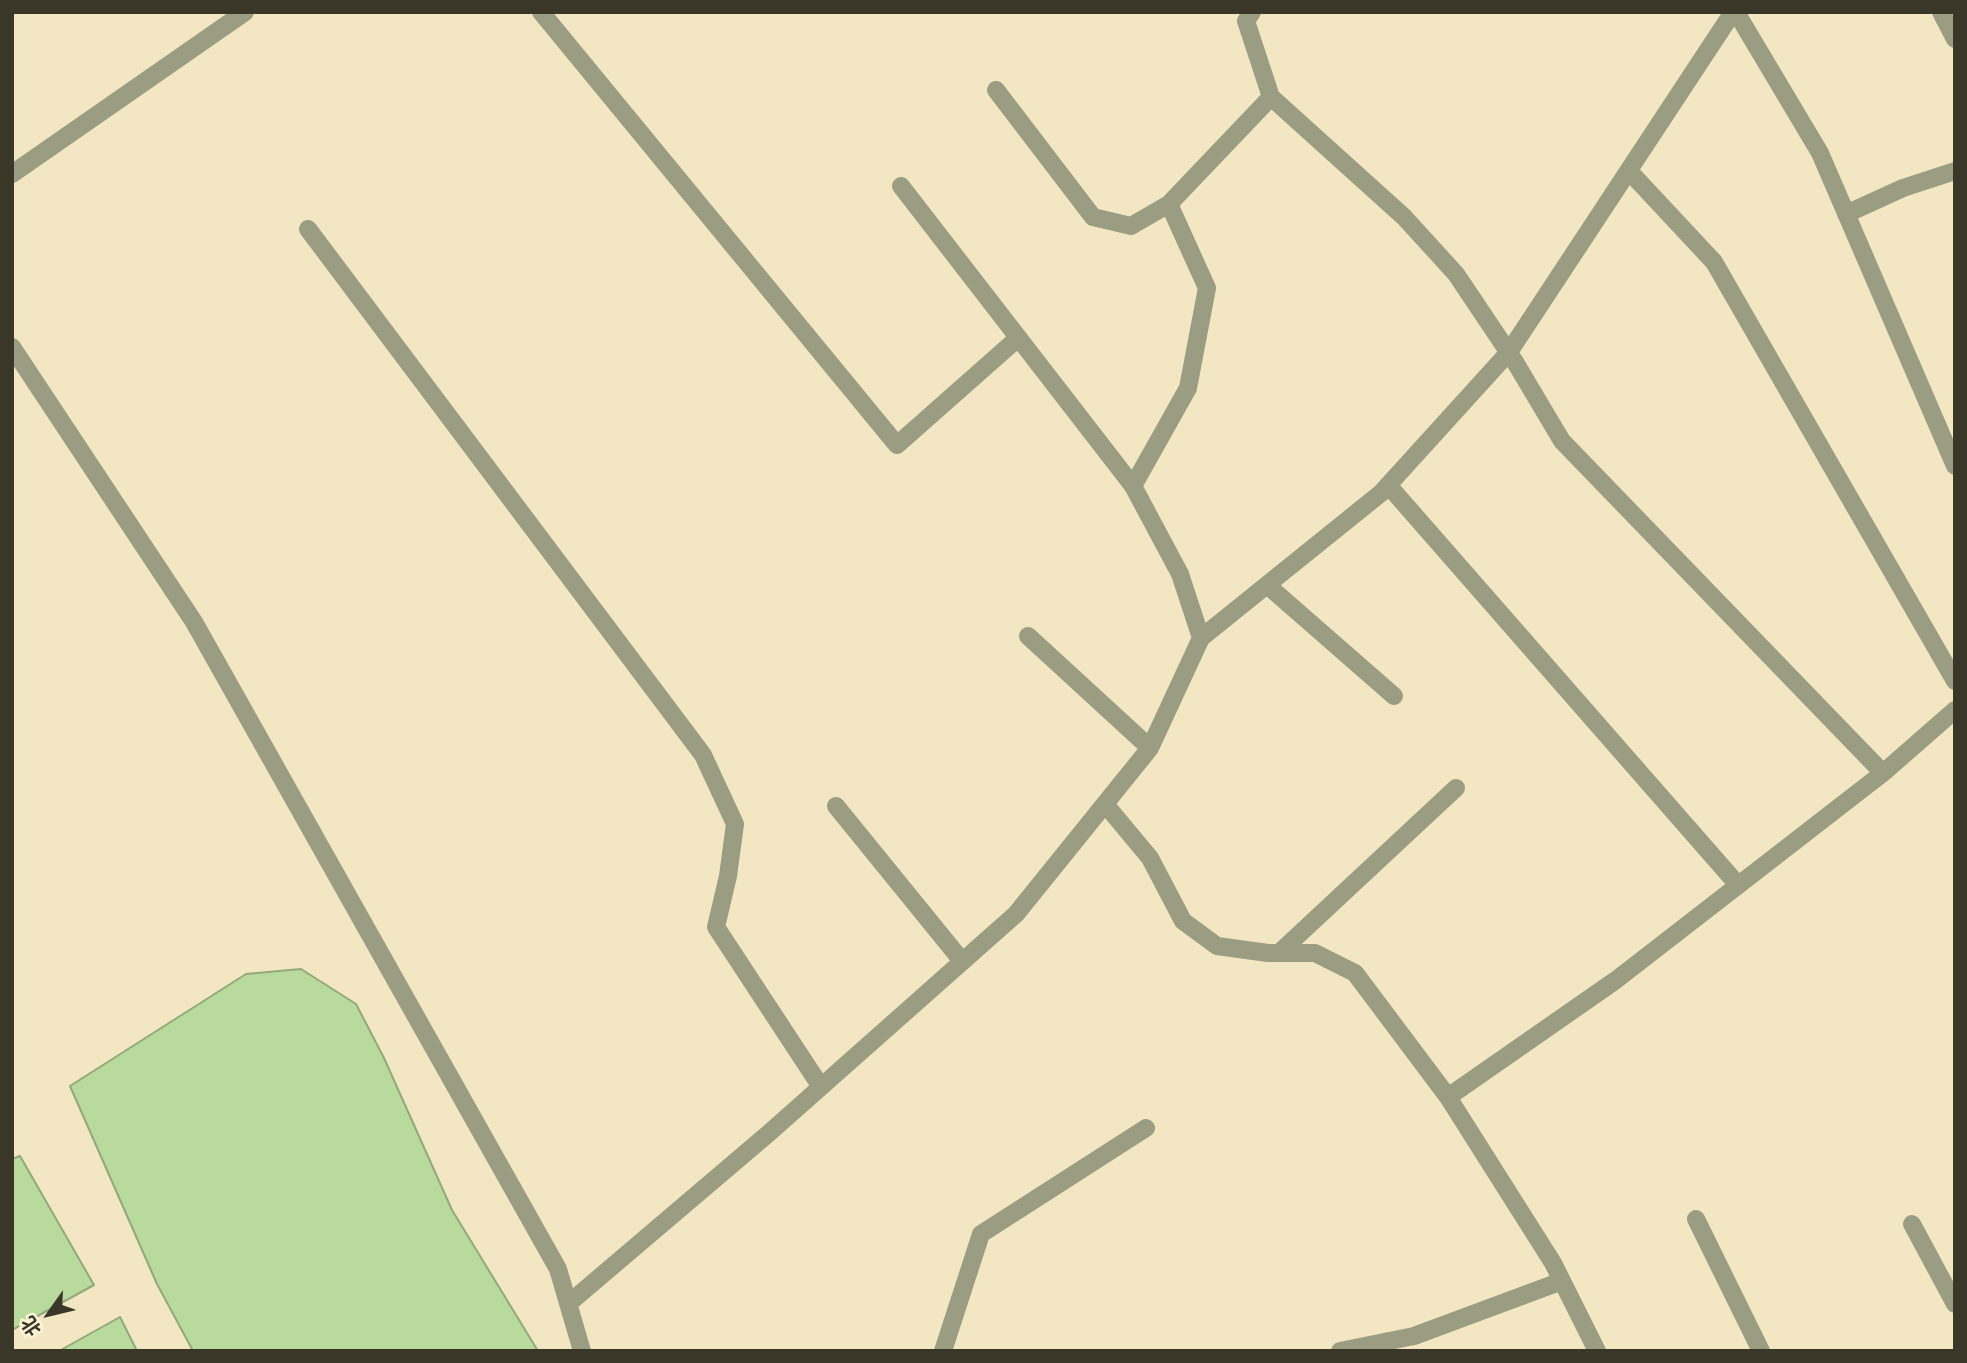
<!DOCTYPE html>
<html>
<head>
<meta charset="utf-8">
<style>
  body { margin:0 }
  #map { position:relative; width:1967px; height:1363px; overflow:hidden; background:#f2e7c2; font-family:Rubik,"Noto Sans SC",sans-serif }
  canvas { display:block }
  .frame { position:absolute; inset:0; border:14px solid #3b3728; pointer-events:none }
  .north { position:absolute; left:14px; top:1279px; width:70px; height:70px; -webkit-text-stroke:5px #fdf4d7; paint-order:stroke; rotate:236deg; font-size:19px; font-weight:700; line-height:28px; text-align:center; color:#3b3728 }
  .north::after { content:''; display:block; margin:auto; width:24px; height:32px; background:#3b3728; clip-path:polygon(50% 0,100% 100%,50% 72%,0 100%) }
</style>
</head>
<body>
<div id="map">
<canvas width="1967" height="1363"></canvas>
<div class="frame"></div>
<div class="north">北</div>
</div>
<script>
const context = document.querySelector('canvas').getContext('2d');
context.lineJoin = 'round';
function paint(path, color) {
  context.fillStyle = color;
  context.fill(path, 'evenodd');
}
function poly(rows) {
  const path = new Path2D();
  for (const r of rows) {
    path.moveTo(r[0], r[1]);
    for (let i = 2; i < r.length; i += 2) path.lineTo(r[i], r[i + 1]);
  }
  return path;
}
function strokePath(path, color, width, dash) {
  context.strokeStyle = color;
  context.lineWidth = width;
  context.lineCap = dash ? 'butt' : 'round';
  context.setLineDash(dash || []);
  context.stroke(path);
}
const water = poly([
  [301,969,356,1004,384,1058,452,1210,538,1351,193,1351,157,1284,70,1086,246,974,301,969],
  [20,1156,94,1285,12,1330,12,1159,20,1156],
  [120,1317,137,1351,59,1351,120,1317]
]);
const minor = poly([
  [541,12,897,445,1018,338],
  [1736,12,1820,153,1955,466],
  [1941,12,1955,39],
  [996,90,1093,217,1131,226,1169,204],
  [1271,97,1404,217,1456,274,1515,362,1562,441,1883,773],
  [1629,171,1714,262,1955,681],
  [12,174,245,12],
  [1846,214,1903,188,1955,171],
  [308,229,703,755,735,824,728,876,716,927,821,1087],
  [12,347,194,622,558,1269,582,1351],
  [1388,485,1738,885],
  [1133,486,1188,388,1207,288,1169,204,1271,97,1246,21,1252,12],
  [1267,585,1394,696],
  [1028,636,1150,748],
  [1201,638,1381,493,1509,352,1733,12],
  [1105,804,1150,858,1183,921,1217,946,1268,953,1315,953,1355,973,1448,1097,1553,1263,1597,1351],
  [836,806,962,961],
  [1279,953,1456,788],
  [1448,1097,1616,980,1883,773,1955,710],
  [1696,1219,1761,1351],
  [1912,1224,1955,1304],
  [568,1304,769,1133,1016,914,1150,748,1201,638,1180,574,1133,486,901,186],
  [943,1351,981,1234,1146,1128],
  [1340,1351,1414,1336,1562,1281]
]);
paint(water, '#b9da9d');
strokePath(water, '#93a97a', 2);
strokePath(minor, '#9a9d81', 18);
</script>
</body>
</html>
